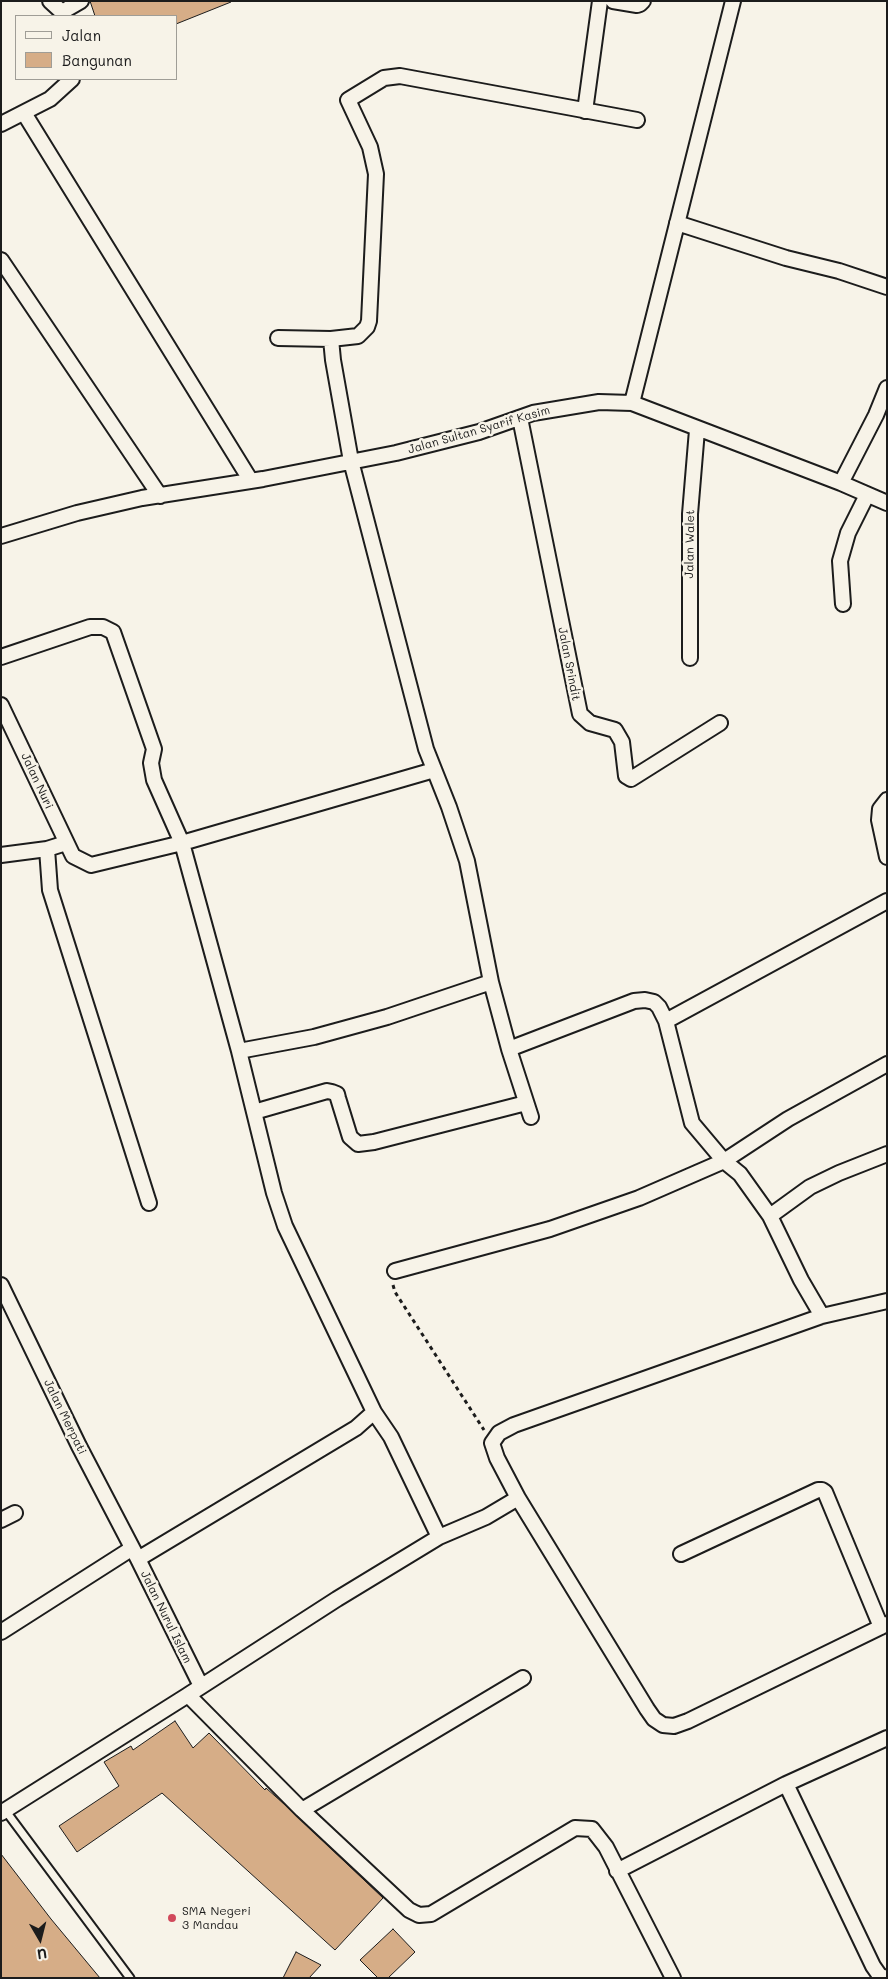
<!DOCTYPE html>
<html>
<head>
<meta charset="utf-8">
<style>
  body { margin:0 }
  #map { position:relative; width:888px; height:1979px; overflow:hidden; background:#f7f3e8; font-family:Mali,sans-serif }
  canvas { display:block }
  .frame { position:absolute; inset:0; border:2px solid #1c1c1c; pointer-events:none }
  .legend { position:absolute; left:15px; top:15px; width:162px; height:65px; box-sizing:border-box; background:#f7f3e8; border:1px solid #9f9d96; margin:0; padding:6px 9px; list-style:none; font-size:15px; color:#1c1c1c }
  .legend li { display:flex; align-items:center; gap:10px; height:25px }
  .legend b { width:25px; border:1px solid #9f9d96 }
  .north { position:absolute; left:15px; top:1914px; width:50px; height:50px; -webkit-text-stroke:4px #f7f3e8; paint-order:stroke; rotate:172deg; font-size:14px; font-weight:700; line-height:20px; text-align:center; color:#1c1c1c }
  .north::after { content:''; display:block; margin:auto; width:18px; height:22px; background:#1c1c1c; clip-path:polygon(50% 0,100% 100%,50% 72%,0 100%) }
</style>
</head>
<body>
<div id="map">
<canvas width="888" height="1979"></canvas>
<div class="frame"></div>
<ul class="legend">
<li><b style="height:6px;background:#f7f3e8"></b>Jalan</li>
<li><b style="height:14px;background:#d6ad87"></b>Bangunan</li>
</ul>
<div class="north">U</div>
</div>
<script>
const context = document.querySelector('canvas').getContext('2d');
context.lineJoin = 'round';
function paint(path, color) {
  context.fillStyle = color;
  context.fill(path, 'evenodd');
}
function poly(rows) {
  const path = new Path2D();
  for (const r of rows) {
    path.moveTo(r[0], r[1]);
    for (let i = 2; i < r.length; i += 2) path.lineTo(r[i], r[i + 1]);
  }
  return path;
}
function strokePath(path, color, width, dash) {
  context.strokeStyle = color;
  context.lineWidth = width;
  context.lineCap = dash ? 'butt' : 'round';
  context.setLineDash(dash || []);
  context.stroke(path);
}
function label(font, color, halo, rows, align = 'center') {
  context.font = font + ' Mali,sans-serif';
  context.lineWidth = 5;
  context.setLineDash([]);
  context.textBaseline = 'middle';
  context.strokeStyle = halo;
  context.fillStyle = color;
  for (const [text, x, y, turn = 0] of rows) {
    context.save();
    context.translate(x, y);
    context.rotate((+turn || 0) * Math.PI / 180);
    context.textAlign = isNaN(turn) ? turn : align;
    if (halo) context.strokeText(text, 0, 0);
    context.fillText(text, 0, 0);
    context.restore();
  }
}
const building = poly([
  [90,1,231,1,231,2,176,24,176,16,95,16,90,1],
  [175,1721,193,1748,209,1733,265,1790,266,1788,284,1804,383,1898,335,1950,162,1793,77,1852,59,1826,119,1786,104,1762,131,1746,133,1750,175,1721],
  [1,1854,51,1919,100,1978,1,1978,1,1854],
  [393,1929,415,1952,388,1978,378,1978,360,1960,393,1929],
  [296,1952,321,1965,309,1978,283,1978,296,1952]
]);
const path = poly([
  [393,1285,395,1292,484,1430]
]);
const service = poly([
  [5,1810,130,1978]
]);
const minor = poly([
  [50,1,62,12,64,16],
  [613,1,637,5,640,4,643,1],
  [62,12,81,1],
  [585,111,600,1],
  [24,113,251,481],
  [1,124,50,99,72,79],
  [677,223,786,258,839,271,887,287],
  [1,260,160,496],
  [278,338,331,339],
  [632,403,733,1],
  [520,418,580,714,590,723,615,730,622,742,626,776,631,779,720,723],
  [841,483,876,415,887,388],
  [1,536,77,513,142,498,263,479,396,453,479,432,533,413,599,402,632,403,841,483,887,503],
  [843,604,840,561,848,533,867,495],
  [1,657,90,627,103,627,113,632,154,749,151,763,154,780,182,843,434,770],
  [690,658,690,514,697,430],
  [1,705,73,856,91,865,182,843,239,1051,274,1193,285,1226,374,1412],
  [887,800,880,809,879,820,887,857],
  [66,843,47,849,50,890,149,1203],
  [1,855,47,849],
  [509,1049,634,1001,645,1000,654,1002,659,1007,666,1021],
  [239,1051,314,1037,387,1017,491,982],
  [254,1112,327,1091,332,1092,337,1094,338,1098,350,1137,358,1144,374,1142,526,1103],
  [531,1117,509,1049,491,982,467,861,449,807,426,749,351,461,333,360,331,339,358,336,367,327,369,321,376,174,370,147,348,100,384,78,400,76,637,120],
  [770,1216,810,1187,839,1173,887,1154],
  [395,1271,550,1229,639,1198,724,1161,788,1119,887,1064],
  [1,1285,79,1446,138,1559,201,1686],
  [822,1316,801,1280,770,1216,740,1174,724,1161,692,1123,666,1021,887,901],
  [518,1498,497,1458,492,1443,499,1433,514,1425,822,1316,887,1301],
  [1,1520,15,1513],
  [681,1554,818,1490,822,1490,825,1492,881,1627],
  [138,1559,356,1428,374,1412,391,1437,439,1537],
  [1,1632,131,1549],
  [188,1695,337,1599,439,1537,486,1517,518,1498,647,1709,654,1719,663,1725,674,1726,688,1721,887,1624],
  [786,1784,873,1966,880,1976,887,1978],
  [302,1810,523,1678],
  [1,1813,188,1695,302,1810,409,1910,419,1915,431,1914,575,1828,592,1829,606,1847,673,1978],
  [617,1871,786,1784,887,1738]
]);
const markers = [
  [172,1918,5,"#d1495b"]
];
const streetNames = [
  ["Jalan Sultan Syarif Kasim",479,430,-16],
  ["Jalan Walet",690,544,-89],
  ["Jalan Srindit",569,664,79],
  ["Jalan Nuri",37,781,65],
  ["Jalan Merpati",65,1417,64],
  ["Jalan Nurul Islam",166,1617,64]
];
const poiNames = [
  ["SMA Negeri",182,1911],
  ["3 Mandau",182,1925]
];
paint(building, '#d6ad87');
strokePath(building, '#1c1c1c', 1);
strokePath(service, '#1c1c1c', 11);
strokePath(minor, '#1c1c1c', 18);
strokePath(path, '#1c1c1c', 3, [4, 4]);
strokePath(service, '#f7f3e8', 7);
strokePath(minor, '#f7f3e8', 14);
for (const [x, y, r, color] of markers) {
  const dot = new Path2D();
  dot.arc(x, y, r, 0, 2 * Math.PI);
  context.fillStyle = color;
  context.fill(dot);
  strokePath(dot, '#f7f3e8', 2);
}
label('12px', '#1c1c1c', '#f7f3e8', streetNames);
label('12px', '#1c1c1c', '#f7f3e8', poiNames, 'left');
</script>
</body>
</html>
